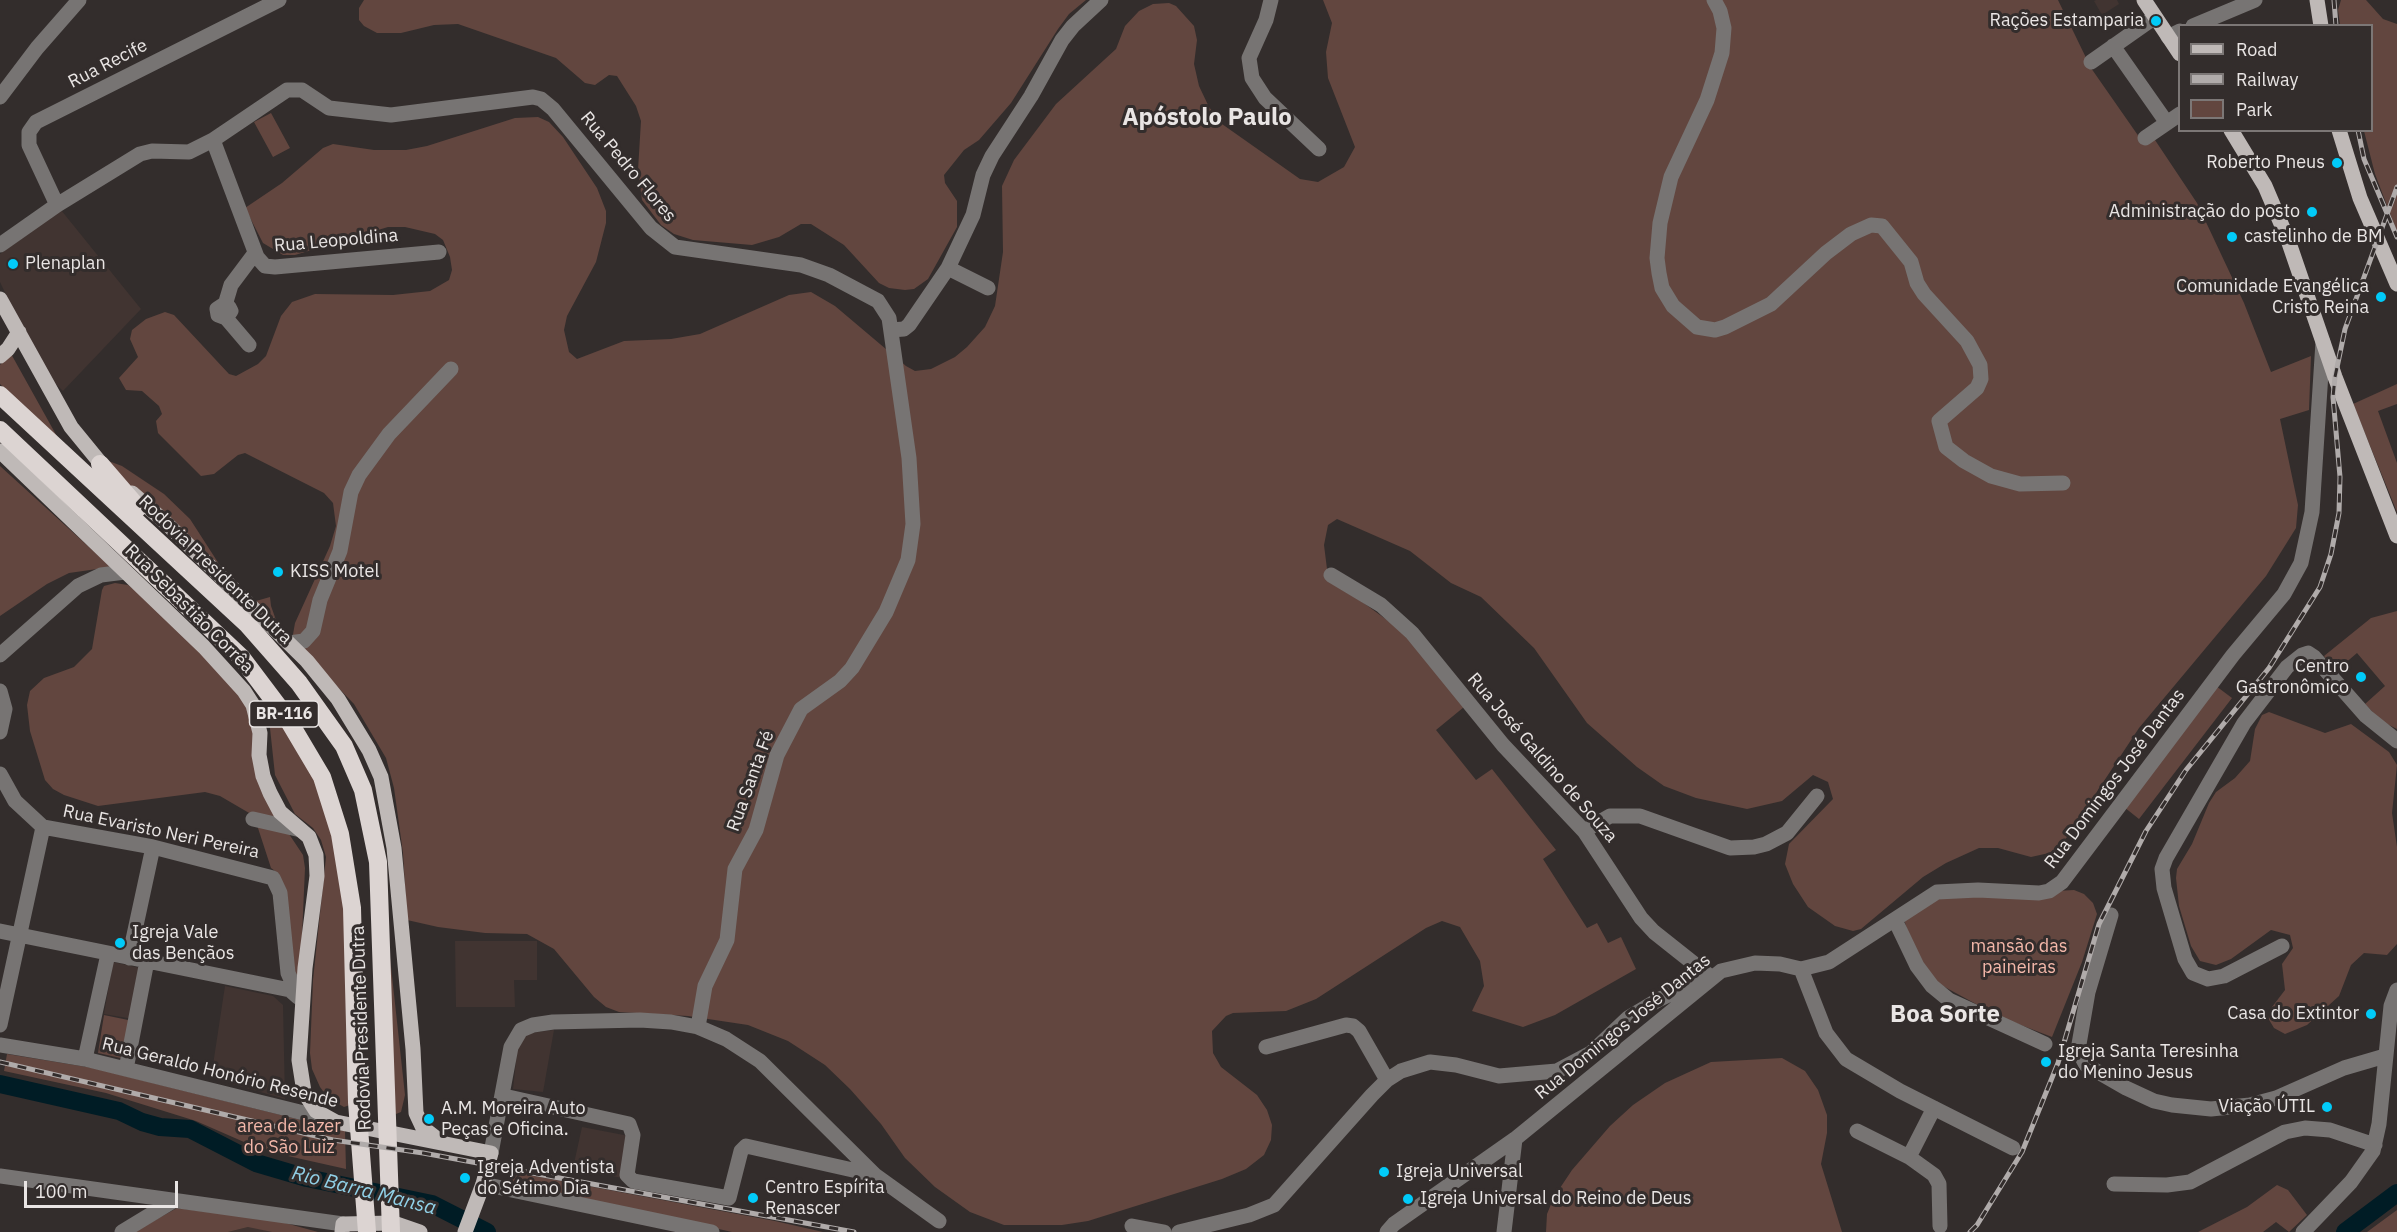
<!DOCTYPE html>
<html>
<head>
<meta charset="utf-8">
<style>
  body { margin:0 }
  #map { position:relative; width:2397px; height:1232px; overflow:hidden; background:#332d2c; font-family:"IBM Plex Sans",sans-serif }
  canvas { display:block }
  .legend { position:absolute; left:2178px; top:24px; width:195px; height:108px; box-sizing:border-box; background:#332d2c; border:2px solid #7c7776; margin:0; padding:8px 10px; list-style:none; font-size:18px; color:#e9e5e4 }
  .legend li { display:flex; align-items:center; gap:12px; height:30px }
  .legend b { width:30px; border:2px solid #7c7776 }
  .scale { position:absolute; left:24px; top:1181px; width:154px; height:27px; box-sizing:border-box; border:3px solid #e9e5e4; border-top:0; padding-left:8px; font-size:18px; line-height:21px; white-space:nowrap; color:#e9e5e4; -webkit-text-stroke:4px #332d2c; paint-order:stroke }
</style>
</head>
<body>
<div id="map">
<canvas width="2397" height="1232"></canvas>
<ul class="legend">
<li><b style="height:8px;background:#bfb9b7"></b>Road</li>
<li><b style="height:8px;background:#b0abaa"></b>Railway</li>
<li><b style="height:16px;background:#62463f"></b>Park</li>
</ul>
<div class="scale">100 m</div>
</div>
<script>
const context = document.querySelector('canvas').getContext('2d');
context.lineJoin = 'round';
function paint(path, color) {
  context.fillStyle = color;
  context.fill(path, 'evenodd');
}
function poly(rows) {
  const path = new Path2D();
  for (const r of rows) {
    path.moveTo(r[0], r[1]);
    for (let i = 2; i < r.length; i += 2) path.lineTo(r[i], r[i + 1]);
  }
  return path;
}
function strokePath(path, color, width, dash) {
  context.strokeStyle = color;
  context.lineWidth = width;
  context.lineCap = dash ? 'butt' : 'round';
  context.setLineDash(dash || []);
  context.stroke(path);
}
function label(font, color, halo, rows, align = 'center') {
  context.font = font + ' "IBM Plex Sans",sans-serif';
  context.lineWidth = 6;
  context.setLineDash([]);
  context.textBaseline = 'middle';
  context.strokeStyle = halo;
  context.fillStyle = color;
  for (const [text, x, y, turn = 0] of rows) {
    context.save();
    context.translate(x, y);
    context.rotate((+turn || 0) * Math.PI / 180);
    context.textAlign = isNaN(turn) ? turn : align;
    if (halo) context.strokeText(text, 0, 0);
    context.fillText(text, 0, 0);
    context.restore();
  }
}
const built = poly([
  [2096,0,2117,0,2119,4,2102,15,2094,1],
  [61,210,141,309,63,391,43,372,0,282,0,254],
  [455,941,537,941,537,980,514,980,515,1007,456,1007],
  [113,962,140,968,133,1019,104,1014],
  [225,986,273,996,283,1005,285,1099,211,1078],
  [554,1030,543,1092,513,1089,518,1043,529,1033],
  [582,1127,629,1136,622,1178,573,1168],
  [248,1227,254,1227,272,1232,228,1232]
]);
const green = poly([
  [364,0,1086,0,1069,14,1058,29,1011,103,979,140,964,150,944,175,945,183,957,201,957,227,928,279,914,289,905,290,889,288,879,283,844,245,811,224,801,224,779,237,752,245,693,240,674,234,661,225,642,200,638,170,641,121,636,106,617,76,609,75,595,85,585,83,556,58,458,24,434,25,401,33,377,33,364,26,359,20,359,8],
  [1323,0,2058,0,2091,68,2144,144,2153,137,2197,203,2244,303,2271,372,2311,356,2309,410,2280,419,2298,505,2296,528,2266,576,2139,728,2061,846,2049,853,2031,857,1998,848,1979,848,1946,863,1923,877,1861,929,1853,931,1835,926,1808,907,1793,884,1785,864,1789,844,1833,799,1828,782,1813,775,1782,801,1747,809,1696,798,1664,786,1637,767,1587,723,1534,648,1481,597,1451,583,1410,551,1337,519,1328,525,1324,545,1328,577,1402,631,1464,707,1436,730,1476,780,1492,769,1556,850,1543,859,1587,928,1597,923,1608,943,1621,937,1636,969,1555,1015,1523,1027,1472,1011,1484,986,1480,961,1460,927,1442,921,1426,928,1316,999,1286,1011,1233,1013,1226,1016,1212,1031,1213,1053,1221,1067,1257,1095,1267,1110,1272,1125,1271,1140,1264,1155,1246,1169,1222,1179,1088,1221,1062,1225,1004,1225,970,1212,935,1187,905,1158,881,1124,850,1089,825,1065,788,1041,748,1025,688,1016,619,1012,606,1007,594,997,554,949,527,934,485,933,438,927,407,920,403,853,394,788,386,758,354,704,292,640,295,623,330,546,336,526,333,503,324,493,245,453,238,455,214,474,201,476,158,433,156,421,162,414,159,406,142,391,126,390,119,378,138,357,130,339,132,330,146,319,165,312,174,315,229,374,236,376,258,364,266,356,281,316,292,302,315,294,393,295,430,291,449,280,452,270,450,257,443,240,435,234,405,227,388,227,295,255,283,255,263,243,245,208,282,183,323,148,333,144,374,150,406,150,427,146,515,118,538,117,549,122,563,137,597,188,606,211,606,223,596,262,567,316,564,330,569,352,577,359,624,341,671,339,700,334,789,295,811,292,835,306,906,366,915,371,931,369,955,357,967,347,985,327,995,306,1003,252,1002,186,1014,160,1056,104,1116,49,1125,26,1139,11,1153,4,1169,3,1176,6,1194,26,1197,40,1194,64,1199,86,1209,107,1222,124,1300,179,1318,182,1344,167,1355,147,1328,78,1326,52,1332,23],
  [2341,0,2366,0,2383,19,2397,24,2397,232,2375,174,2364,131,2372,130,2372,26,2340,25,2338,10],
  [271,113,290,148,273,157,254,122],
  [10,352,64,449,0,384,0,365],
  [2397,384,2397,404,2378,411,2397,463,2397,512,2353,404],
  [98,457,122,466,164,494,190,519,219,564],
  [0,466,111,567,69,573,47,584,0,616],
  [115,583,128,585,141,595,214,666,245,702,280,821,256,817,220,796,205,792,98,806,64,795,53,789,45,780,30,731,27,705,30,691,44,678,74,667,92,649,102,590,104,586],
  [270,597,271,606,277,623,256,601],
  [2397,611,2397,729,2381,721,2365,704,2385,686,2357,653,2336,671,2324,656,2371,618],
  [2216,686,2232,698,2139,819,2124,807],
  [267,700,316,781,329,818,343,883,350,1105,344,1107,328,1098,320,1087,312,1069,310,1053,313,980,326,857,321,840,313,828,295,814,275,775],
  [2269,712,2325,733,2351,724,2389,752,2397,765,2392,813,2397,847,2397,944,2387,955,2364,953,2351,965,2339,996,2307,1025,2285,1034,2274,1028,2268,1018,2272,1007,2285,990,2282,964,2293,948,2290,935,2271,930,2231,959,2216,965,2200,961,2191,946,2179,906,2176,878,2177,869,2192,844,2209,803,2216,792,2235,778,2250,761,2255,729,2262,715],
  [257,825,289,834,303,855,305,868,300,981,296,979,279,874,271,868],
  [2074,890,2084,894,2093,903,2097,914,2082,962,2052,1037,2000,1017,1941,985,1928,975,1908,933,1904,919,1931,898],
  [388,939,405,1095,401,1112,396,1114,393,1111],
  [104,1015,133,1021,125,1059,98,1053],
  [7,1054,93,1068,345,1131,346,1169,279,1154,244,1142,196,1121,106,1093,4,1071],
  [1782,1058,1805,1071,1818,1090,1827,1115,1827,1133,1821,1164,1842,1232,1546,1232,1547,1214,1554,1197,1572,1170,1610,1126,1633,1105,1665,1083,1711,1062],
  [518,1173,775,1221,823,1232,732,1232,513,1183,511,1176],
  [2277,1185,2288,1190,2307,1215,2289,1232,2276,1222,2263,1232,2198,1232,2247,1207],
  [177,1208,278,1221,318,1232,272,1232,248,1227,228,1232,134,1232],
  [2397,1210,2397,1232,2367,1232]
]);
const river = poly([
  [0,1084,119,1111,142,1122,160,1127,190,1129,256,1163,307,1178,432,1204,487,1232],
  [2345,1232,2397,1193]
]);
const minor = poly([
  [1271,0,1266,20,1249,58,1252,78,1265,98,1319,149],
  [1714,0,1720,11,1724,28,1722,53,1707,100,1671,177,1660,223,1657,258,1659,273,1662,288,1673,306,1697,327,1715,330,1725,327,1771,304,1826,253,1851,234,1871,225,1882,226,1911,262,1917,283,1924,294,1967,341,1980,365,1981,379,1977,388,1939,421,1946,447,1964,461,1991,476,2020,484,2063,483],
  [2193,26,2255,0],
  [2168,37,2180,31],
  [2113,46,2167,123],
  [2091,62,2155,17],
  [0,97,37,48,79,0],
  [2145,138,2180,114],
  [213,140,257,257,265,266,275,267,439,252],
  [57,205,29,145,29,132,36,122,279,0],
  [0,245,57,205,140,154,152,151,189,152,213,140,287,90,302,90,329,108,391,115,533,97,541,99,553,109,651,228,675,247,801,265,829,275,878,301,889,318,909,458,913,524,908,560,886,612,852,668,840,681,801,709,777,755,756,830,735,869,727,940,705,986,698,1027],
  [948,268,988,288],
  [225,305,231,285,255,253],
  [226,318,231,311,229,307,223,305,217,309,218,315,226,318,249,345],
  [891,330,904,329,909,325,948,268,973,215,983,175,992,156,1031,96,1062,40,1073,26,1101,0],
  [1331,575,1381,605,1412,633,1503,745,1584,831,1641,918,1654,932,1712,978],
  [289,643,304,641,313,631,320,600,340,551,351,492,359,475,389,434,451,369],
  [0,655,78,586,101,575,125,572],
  [0,691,5,709,0,732],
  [0,774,15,801,43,827,153,847,273,878,280,893,288,973,299,998],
  [253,819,301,830],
  [1584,831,1610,816,1640,816,1730,848,1754,847,1766,844,1787,833,1817,796],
  [2111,915,2088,992,2078,1050,2086,1065,2126,1088,2154,1101,2172,1105,2211,1109,2250,1105,2276,1098,2344,1068,2385,1056],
  [1895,920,1917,966,1932,986,1949,1000,2045,1044],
  [0,931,290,990,298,997],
  [2282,946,2224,976,2208,979,2193,973,2185,959,2164,888,2162,869,2166,858,2244,723,2287,667,2302,655,2308,653,2314,657,2366,716,2397,741],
  [129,958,153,847],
  [1801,969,1826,1033,1846,1059,1900,1091,2013,1148],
  [0,1025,43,827],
  [0,1045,85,1059,328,1119],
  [1266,1047,1346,1025,1353,1026,1359,1031,1387,1080],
  [85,1059,108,954],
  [126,1069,147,961],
  [504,1096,629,1124,633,1135,627,1175,633,1181,729,1198,741,1151,746,1146,875,1175],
  [1857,1131,1909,1157,1934,1175,1939,1184,1940,1226],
  [491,1153,511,1047,521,1030,533,1025,553,1022,640,1020,671,1022,698,1027,726,1039,760,1061,875,1175,939,1221],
  [1909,1157,1934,1108],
  [0,1176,343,1224],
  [483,1184,712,1232],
  [2114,1184,2167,1185,2190,1182,2285,1132,2305,1128,2330,1130,2375,1145],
  [1132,1226,1164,1232],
  [122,1232,173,1201],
  [1179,1232,1249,1215,1274,1205,1372,1095,1387,1080,1401,1071,1430,1062,1456,1065,1499,1076,1557,1071,1591,1053,1628,1018,1658,1000,1681,989,1701,984],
  [1387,1232,1394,1224,1515,1139,1721,971,1755,963,1780,964,1801,969,1829,962,1937,892,1978,890,2039,893,2049,891,2062,882,2233,655,2284,594,2301,563,2312,512,2323,342],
  [1504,1232,1515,1139],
  [2303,1232,2351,1182,2373,1151,2379,1124,2391,1006,2397,990]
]);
const major = poly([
  [2144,0,2180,54],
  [2317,0,2321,26],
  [2231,130,2265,186,2288,240,2335,377,2397,536],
  [2339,130,2360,198,2397,284],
  [0,299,71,427,107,471],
  [0,356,8,349,19,332],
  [0,451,204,647,244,691,253,705,260,733,259,755,263,776,270,793,280,812,309,837,316,855,317,876,305,968,299,1060,304,1092,316,1111,336,1122,491,1153,483,1184,465,1232],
  [132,493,164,521,307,661,338,699,369,750,381,777,394,848,413,1049,416,1113,423,1128,436,1138],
  [342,1232,343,1224,394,1223,420,1232]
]);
const highway = poly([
  [0,395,248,625,299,683,344,746,363,790,378,862,391,1232],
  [0,430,241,657,287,718,322,777,340,834,352,908,357,1102,367,1232],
  [100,464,138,508]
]);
const rail = poly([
  [2334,0,2336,26],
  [2358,130,2364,159,2397,237],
  [0,1062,333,1140,423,1153,854,1232],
  [1970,1232,1977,1225,2022,1152,2058,1063,2099,924,2146,831,2186,770,2269,668,2320,587,2331,554,2339,513,2340,477,2333,397,2335,377,2345,329,2397,187]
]);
const markers = [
  [2156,21,6,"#01cbf9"],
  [2337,163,6,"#01cbf9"],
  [2312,212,6,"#01cbf9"],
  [2232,237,6,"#01cbf9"],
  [13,264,6,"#01cbf9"],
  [2381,297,6,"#01cbf9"],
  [278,572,6,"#01cbf9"],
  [2361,677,6,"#01cbf9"],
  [120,943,6,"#01cbf9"],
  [2371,1014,6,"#01cbf9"],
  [2046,1062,6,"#01cbf9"],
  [2327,1107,6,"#01cbf9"],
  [429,1119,6,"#01cbf9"],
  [1384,1172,6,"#01cbf9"],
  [465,1178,6,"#01cbf9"],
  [753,1198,6,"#01cbf9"],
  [1408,1199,6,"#01cbf9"]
];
const shields = [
  [284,714,69]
];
const shieldNames = [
  ["BR-116",284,714]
];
const poiNames = [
  ["Rações Estamparia",2144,21,"right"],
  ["Roberto Pneus",2325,163,"right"],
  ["Administração do posto",2300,212,"right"],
  ["castelinho de BM",2244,237],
  ["Plenaplan",25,264],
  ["Comunidade Evangélica",2369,287,"right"],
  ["Cristo Reina",2369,308,"right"],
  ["KISS Motel",290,572],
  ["Centro",2349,667,"right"],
  ["Gastronômico",2349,688,"right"],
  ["Igreja Vale",132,933],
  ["das Bençãos",132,954],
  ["Casa do Extintor",2359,1014,"right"],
  ["Igreja Santa Teresinha",2058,1052],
  ["do Menino Jesus",2058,1073],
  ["Viação ÚTIL",2315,1107,"right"],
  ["A.M. Moreira Auto",441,1109],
  ["Peças e Oficina.",441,1130],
  ["Igreja Adventista",477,1168],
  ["do Sétimo Dia",477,1189],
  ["Igreja Universal",1396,1172],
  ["Centro Espírita",765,1188],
  ["Renascer",765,1209],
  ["Igreja Universal do Reino de Deus",1420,1199]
];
const streetNames = [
  ["Rua Recife",108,64,-27],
  ["Rua Pedro Flores",628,167,50],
  ["Rua Leopoldina",336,241,-5],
  ["Rodovia Presidente Dutra",215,570,44],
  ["Rua Sebastião Corrêa",189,609,45],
  ["Rua José Galdino de Souza",1542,758,49],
  ["Rua Domingos José Dantas",2115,779,-53],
  ["Rua Santa Fé",751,781,-70],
  ["Rua Evaristo Neri Pereira",161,832,12],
  ["Rua Domingos José Dantas",1623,1027,-39],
  ["Rodovia Presidente Dutra",362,1028,-92],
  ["Rua Geraldo Honório Resende",220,1073,14]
];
const parkNames = [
  ["mansão das",2019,947],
  ["paineiras",2019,968],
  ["area de lazer",289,1127],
  ["do São Luiz",289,1148]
];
const waterNames = [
  ["Rio Barra Mansa",364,1191,14]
];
const districtNames = [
  ["Apóstolo Paulo",1207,118],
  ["Boa Sorte",1945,1015]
];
paint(built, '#413431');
paint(green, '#62463f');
strokePath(river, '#001c25', 18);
strokePath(minor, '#777473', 15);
strokePath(major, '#bfb9b7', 15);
strokePath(highway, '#dcd4d2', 18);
strokePath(rail, '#b0abaa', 5);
strokePath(rail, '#332d2c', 3, [9]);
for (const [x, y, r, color] of markers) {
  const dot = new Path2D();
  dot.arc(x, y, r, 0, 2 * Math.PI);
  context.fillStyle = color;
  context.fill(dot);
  strokePath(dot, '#332d2c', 2);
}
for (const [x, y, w] of shields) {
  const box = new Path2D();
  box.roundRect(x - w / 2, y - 13, w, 26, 4.5);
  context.fillStyle = '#332d2c';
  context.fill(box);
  strokePath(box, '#e9e5e4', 1.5);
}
label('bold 16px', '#e9e5e4', null, shieldNames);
label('18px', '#e9e5e4', '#332d2c', poiNames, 'left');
label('18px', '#e9e5e4', '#332d2c', streetNames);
label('18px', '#f4b8aa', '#332d2c', parkNames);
label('italic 20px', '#91d1e8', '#332d2c', waterNames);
label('bold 24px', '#e9e5e4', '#332d2c', districtNames);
</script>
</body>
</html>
